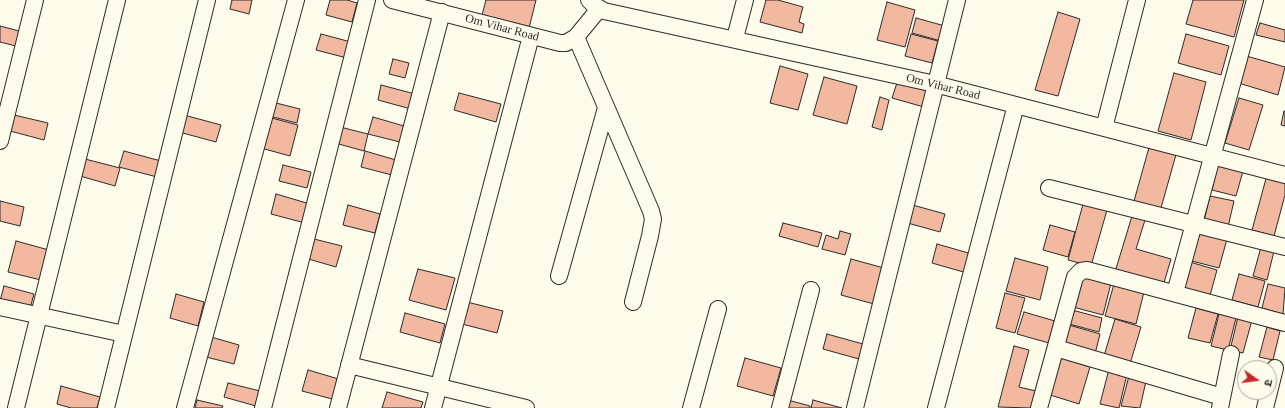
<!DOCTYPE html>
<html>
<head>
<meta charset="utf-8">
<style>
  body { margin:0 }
  #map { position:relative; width:1285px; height:408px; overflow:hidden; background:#fdfbea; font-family:Georgia,"Noto Sans Devanagari",serif }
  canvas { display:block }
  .north { position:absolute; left:1237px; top:360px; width:40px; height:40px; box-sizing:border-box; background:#fdfbea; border:1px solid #a9a89e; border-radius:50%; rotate:104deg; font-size:11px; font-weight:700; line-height:16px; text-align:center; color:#2b2b2b }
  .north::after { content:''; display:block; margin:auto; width:14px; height:18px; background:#c62828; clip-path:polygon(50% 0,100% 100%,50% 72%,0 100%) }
</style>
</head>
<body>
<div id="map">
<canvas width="1285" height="408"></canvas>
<div class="north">उ</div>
</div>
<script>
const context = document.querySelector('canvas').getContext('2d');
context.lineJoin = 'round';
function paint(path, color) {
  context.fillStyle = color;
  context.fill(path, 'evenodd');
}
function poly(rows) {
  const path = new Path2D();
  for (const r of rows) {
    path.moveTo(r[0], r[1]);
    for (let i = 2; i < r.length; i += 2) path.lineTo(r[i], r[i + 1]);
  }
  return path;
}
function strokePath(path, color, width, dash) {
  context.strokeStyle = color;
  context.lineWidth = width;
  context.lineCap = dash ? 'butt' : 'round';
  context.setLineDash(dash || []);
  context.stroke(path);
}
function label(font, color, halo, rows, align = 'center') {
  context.font = font + ' Georgia,serif';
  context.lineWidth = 3;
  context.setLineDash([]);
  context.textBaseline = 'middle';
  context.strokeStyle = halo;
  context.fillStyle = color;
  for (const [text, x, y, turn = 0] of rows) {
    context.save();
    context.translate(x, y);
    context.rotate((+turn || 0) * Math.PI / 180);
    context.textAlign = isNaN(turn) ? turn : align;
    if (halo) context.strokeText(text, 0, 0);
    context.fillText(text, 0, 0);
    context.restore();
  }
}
const building = poly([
  [232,0,252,0,249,14,230,9,232,0],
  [330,0,347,0,357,3,352,22,326,15,330,0],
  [486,0,536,0,529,28,482,15,486,0],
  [766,0,778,0,803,7,799,22,804,24,802,33,760,22,766,0],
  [1193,0,1244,0,1234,37,1186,24,1193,0],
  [887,2,915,10,905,47,877,40,887,2],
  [1058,12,1080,19,1058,96,1035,90,1058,12],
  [916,18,945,26,941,41,912,33,916,18],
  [1260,23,1285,30,1285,42,1256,35,1260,23],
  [0,26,23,32,20,47,0,42,0,26],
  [321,34,351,42,347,58,316,50,321,34],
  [911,34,938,41,932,63,905,56,911,34],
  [1186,34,1229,46,1221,75,1178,63,1186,34],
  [1243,55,1285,67,1278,95,1235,82,1243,55],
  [393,59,409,63,405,78,389,74,393,59],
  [780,66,808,74,798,110,770,103,780,66],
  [1174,73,1206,82,1191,140,1158,131,1174,73],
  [824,77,857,86,847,124,813,115,824,77],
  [897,83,928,91,924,107,892,98,897,83],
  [381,85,415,94,411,109,378,100,381,85],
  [459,93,501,104,496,122,454,110,459,93],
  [880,97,889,100,882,130,872,127,880,97],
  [1239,98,1263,105,1249,150,1225,143,1239,98],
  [272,102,300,109,297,123,269,116,272,102],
  [1284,111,1285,112,1285,126,1281,125,1284,111],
  [14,115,48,123,44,140,10,131,14,115],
  [184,115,221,125,216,142,179,132,184,115],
  [268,117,298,125,290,156,261,148,268,117],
  [373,117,404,126,400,142,368,134,373,117],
  [340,127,368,134,364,151,335,143,340,127],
  [1150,144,1177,151,1161,208,1134,201,1150,144],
  [124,151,161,161,157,177,119,167,124,151],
  [365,151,396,160,392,175,361,167,365,151],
  [85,159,120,168,115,186,80,176,85,159],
  [1218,164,1243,171,1236,196,1212,190,1218,164],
  [283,165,311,172,307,188,279,181,283,165],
  [1267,175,1285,180,1285,195,1274,236,1252,230,1267,175],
  [276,194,310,204,305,223,271,214,276,194],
  [1210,196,1234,201,1228,227,1204,221,1210,196],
  [0,201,24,207,20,226,0,221,0,201],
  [909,204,945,214,940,232,904,222,909,204],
  [1083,204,1107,210,1091,266,1068,260,1083,204],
  [348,205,380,214,375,233,343,225,348,205],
  [1132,216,1145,220,1136,249,1171,259,1163,286,1115,272,1132,216],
  [783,223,822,233,818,247,779,236,783,223],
  [1050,225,1075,232,1068,257,1043,250,1050,225],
  [840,231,851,234,845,255,822,249,826,235,838,239,840,231],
  [1200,232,1227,239,1219,268,1192,261,1200,232],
  [310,238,342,246,336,267,305,258,310,238],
  [16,241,49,250,41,280,8,272,16,241],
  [937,244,972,254,967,273,932,263,937,244],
  [1261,247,1274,251,1267,280,1253,276,1261,247],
  [1015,258,1048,267,1040,300,1006,291,1015,258],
  [851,259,884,268,874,304,841,295,851,259],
  [1190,262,1217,270,1209,299,1182,292,1190,262],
  [418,269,455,278,446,310,409,300,418,269],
  [1239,274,1265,281,1258,307,1232,300,1239,274],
  [1081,275,1111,283,1103,315,1073,307,1081,275],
  [1114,284,1144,292,1136,324,1105,316,1114,284],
  [1268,284,1285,288,1283,314,1262,308,1268,284],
  [4,286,34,294,29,312,0,301,4,286],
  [1005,293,1025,298,1015,333,996,328,1005,293],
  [176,294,204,302,198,326,170,318,176,294],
  [463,301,503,311,497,333,458,323,463,301],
  [1196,308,1218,314,1210,343,1188,338,1196,308],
  [1072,310,1102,318,1099,332,1069,324,1072,310],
  [1024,312,1055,321,1049,343,1017,334,1024,312],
  [405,313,445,324,440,343,400,332,405,313],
  [1219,314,1236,318,1228,350,1211,346,1219,314],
  [1238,317,1252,320,1243,353,1230,350,1238,317],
  [1115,319,1141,327,1130,364,1104,356,1115,319],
  [1069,325,1100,334,1095,354,1063,346,1069,325],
  [1267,327,1280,331,1273,360,1259,357,1267,327],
  [827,334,863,344,859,359,823,349,827,334],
  [211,337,239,345,234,364,206,357,211,337],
  [1014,346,1029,350,1019,387,1036,391,1031,408,998,407,1014,346],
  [1058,357,1090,367,1079,404,1047,394,1058,357],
  [745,358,781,368,773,396,737,386,745,358],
  [1109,369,1127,374,1119,408,1100,404,1109,369],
  [308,370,342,380,336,400,302,391,308,370],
  [1129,376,1146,381,1140,408,1121,406,1129,376],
  [228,383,260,391,256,406,224,397,228,383],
  [61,386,100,397,97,408,71,408,57,404,61,386],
  [387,392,423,402,421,408,382,408,387,392],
  [784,399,810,406,810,408,782,408,784,399],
  [197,400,223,406,222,408,195,408,197,400],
  [813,400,842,408,811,408,813,400]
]);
const street = poly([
  [392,0,560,43,566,43,576,37,599,9],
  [589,0,594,5,604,11,935,84,1285,175],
  [576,37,651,211,653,219,650,236,633,302],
  [735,38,745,0],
  [1104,128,1137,0],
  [0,141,35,0],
  [1049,188,1285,247],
  [559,276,606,108],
  [1175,293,1255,0],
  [0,307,124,334],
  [1056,348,1222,397],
  [349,365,526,408],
  [16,408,117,0],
  [106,408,207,0],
  [185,408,296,0],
  [263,408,367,0],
  [338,408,442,12],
  [433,408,531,36],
  [691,408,718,309],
  [780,408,811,290],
  [855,408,957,0],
  [936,408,1016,105],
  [1039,408,1075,277,1081,271,1087,270,1285,323],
  [1220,408,1231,354],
  [1265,408,1275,368]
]);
const streetNames = [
  ["Om Vihar Road",502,28,15],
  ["Om Vihar Road",943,87,14]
];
paint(building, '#f2b8a0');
strokePath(building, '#2b2b2b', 1);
strokePath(street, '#2b2b2b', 18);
strokePath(street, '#fdfbea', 16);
label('12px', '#2b2b2b', '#fdfbea', streetNames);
</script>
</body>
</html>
